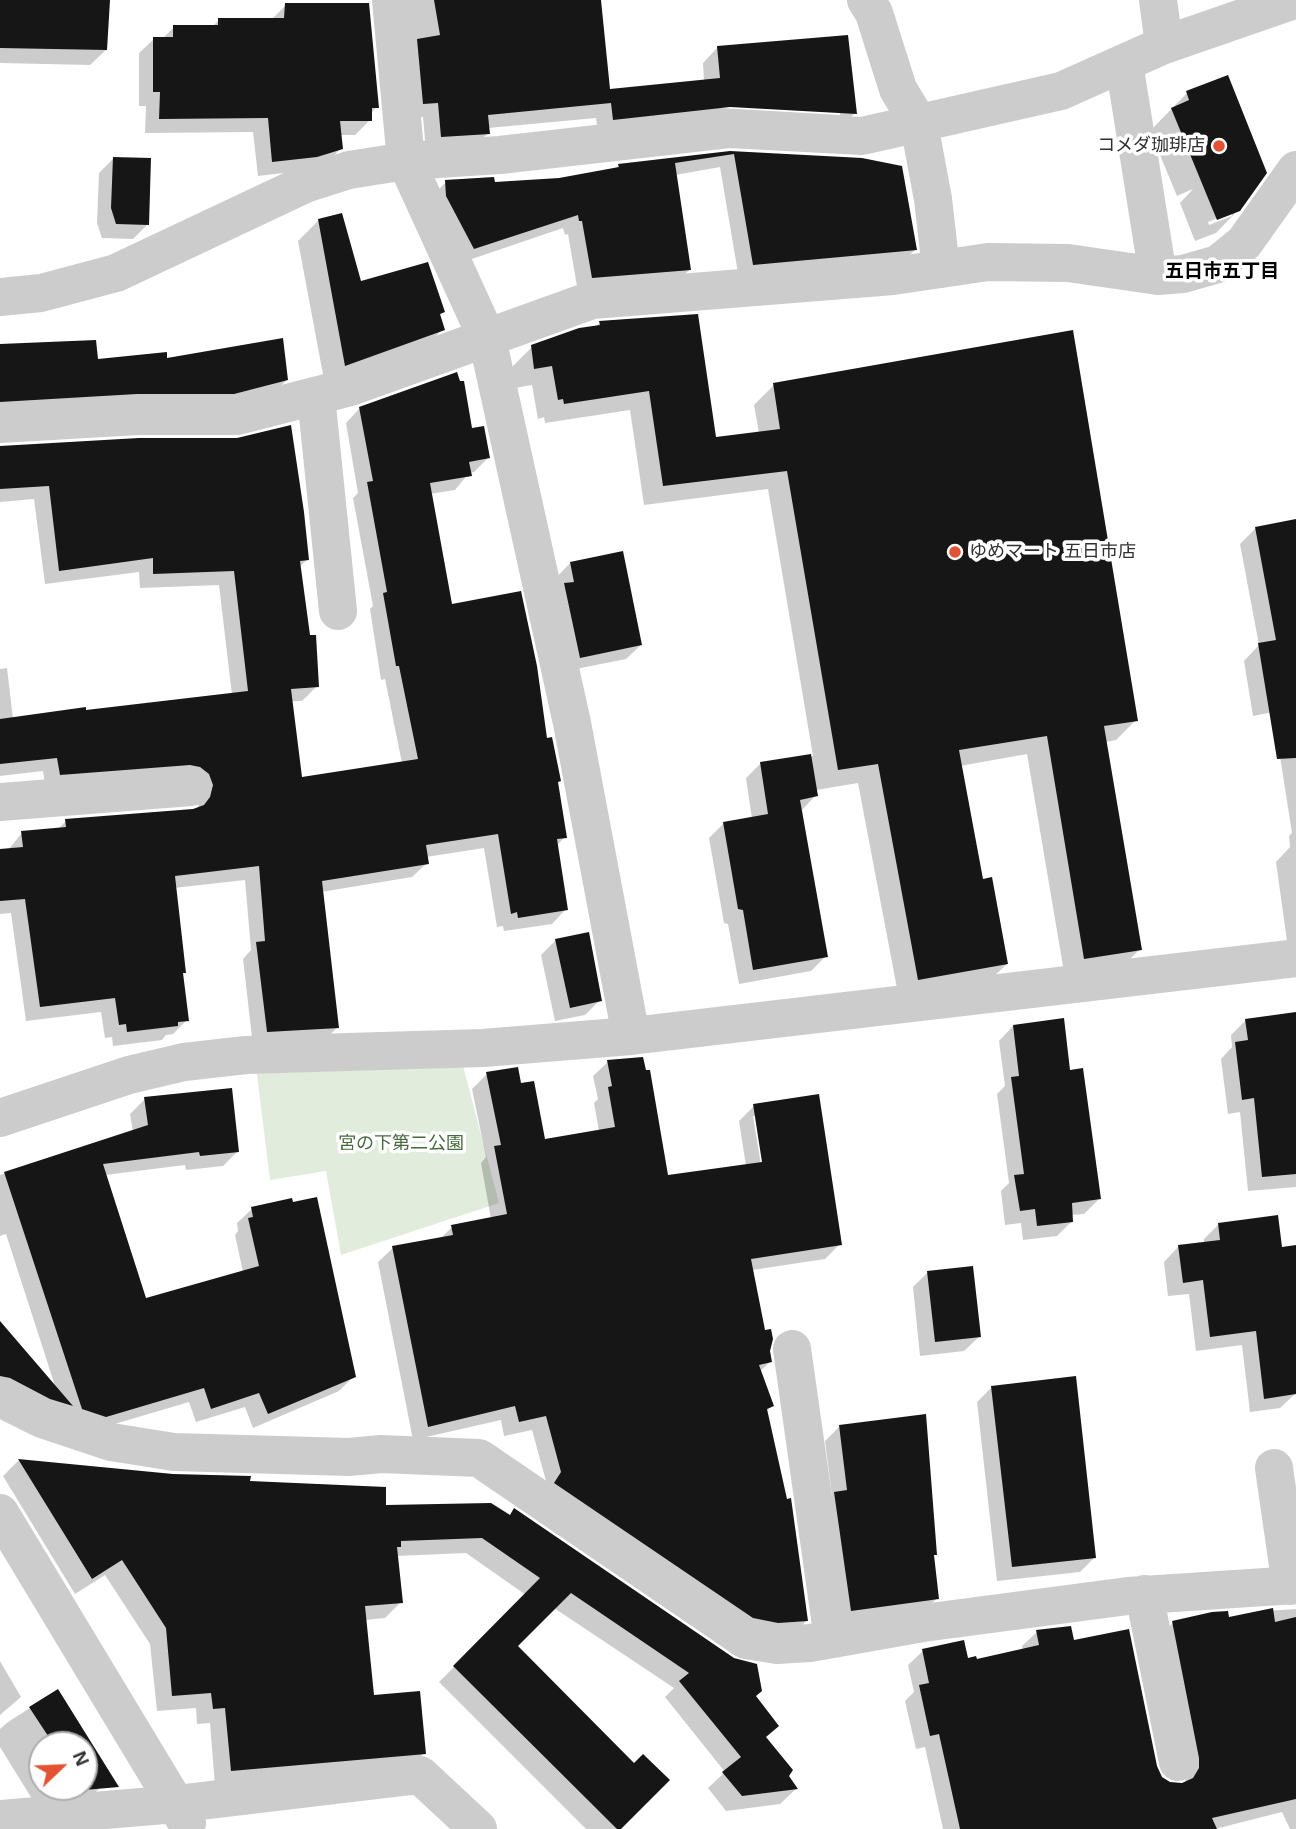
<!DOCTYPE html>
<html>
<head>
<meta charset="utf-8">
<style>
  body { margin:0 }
  #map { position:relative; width:1296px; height:1829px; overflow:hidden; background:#fff; font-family:Arial,sans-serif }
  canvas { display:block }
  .north { position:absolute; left:28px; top:1731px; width:70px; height:70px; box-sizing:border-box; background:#fff; border:2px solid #acacac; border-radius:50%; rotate:67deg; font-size:19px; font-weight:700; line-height:28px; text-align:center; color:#2f2f2f }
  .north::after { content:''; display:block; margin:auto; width:24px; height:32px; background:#e35233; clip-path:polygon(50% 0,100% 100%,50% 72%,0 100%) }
</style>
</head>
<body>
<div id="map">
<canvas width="1296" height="1829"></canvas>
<div class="north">N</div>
</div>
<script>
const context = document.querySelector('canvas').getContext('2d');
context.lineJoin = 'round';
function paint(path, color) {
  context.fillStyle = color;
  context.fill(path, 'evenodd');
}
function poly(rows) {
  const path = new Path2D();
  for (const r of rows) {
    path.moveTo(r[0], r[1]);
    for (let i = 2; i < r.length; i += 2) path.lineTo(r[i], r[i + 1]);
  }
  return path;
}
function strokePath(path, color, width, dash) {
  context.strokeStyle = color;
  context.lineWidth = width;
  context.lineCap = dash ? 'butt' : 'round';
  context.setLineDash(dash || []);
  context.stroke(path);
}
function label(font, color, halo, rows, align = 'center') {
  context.font = font + ' Arial,"Noto Sans JP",sans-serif';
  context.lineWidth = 7;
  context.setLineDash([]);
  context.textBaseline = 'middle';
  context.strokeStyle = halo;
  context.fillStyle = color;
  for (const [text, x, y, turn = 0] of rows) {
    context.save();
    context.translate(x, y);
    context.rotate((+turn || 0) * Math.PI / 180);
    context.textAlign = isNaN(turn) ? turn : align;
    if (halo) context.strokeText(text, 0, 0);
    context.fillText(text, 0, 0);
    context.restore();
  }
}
const green = poly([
  [462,1062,499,1203,341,1255,326,1171,270,1180,256,1067]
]);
const shadow = poly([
  [0,0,89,0,106,50,90,65,0,63],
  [402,0,600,0,609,91,704,81,703,63,718,47,855,113,840,128,598,135,596,118,488,128,488,133,473,148,426,151,423,117,408,118],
  [721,105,840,111,840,115,721,108],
  [286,5,377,107,370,114,370,120,355,135,340,135,341,148,327,163,301,171,258,176,253,132,145,133,146,106,139,106,139,53,154,39,162,39,174,27,212,27,219,20,271,20],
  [1187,93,1238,210,1216,233,1195,241,1180,203,1193,189,1177,196,1150,131],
  [1232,212,1232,216,1209,225,1208,222],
  [730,153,862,159,915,250,900,264,739,279,720,167,675,175,689,270,675,284,578,292,568,234,565,235,563,228,460,263,431,197,446,182,493,184,559,180,615,169,619,165],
  [113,159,147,225,133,239,102,238,97,223,99,173],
  [319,220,360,283,443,312,439,316,443,329,422,350,325,385,298,241],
  [600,323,715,439,759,433,754,405,774,385,1136,720,1116,740,1105,742,1140,949,1120,969,1065,978,1027,754,960,766,981,881,1007,964,987,983,899,999,858,783,816,790,816,795,802,810,826,956,811,971,739,984,728,924,724,923,709,838,724,823,752,819,746,778,761,763,813,756,768,489,644,505,630,410,545,423,544,417,538,419,532,385,515,388,512,367,532,347,595,327],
  [0,346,96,361,166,360,287,380,272,394,0,415],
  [360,408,471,430,488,458,474,472,469,473,455,490,430,494,451,606,545,740,556,783,565,837,556,846,566,909,552,924,504,931,503,926,497,927,484,848,426,857,427,863,412,877,321,892,337,1028,322,1042,253,1046,243,959,251,950,245,880,174,888,185,972,181,975,187,1020,173,1034,166,1035,162,1040,113,1046,112,1037,105,1038,101,1012,26,1021,11,913,0,914,0,850,8,850,22,833,57,830,66,821,198,809,199,801,46,789,43,771,0,776,0,669,7,668,13,719,232,695,219,585,140,588,139,572,45,584,34,499,0,502,0,447,307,560,299,567,317,686,302,701,291,701,300,779,402,763,385,679,381,680,370,609,373,606,353,498,358,493,346,423],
  [1296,521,1296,948,1287,941,1276,862,1290,847,1289,836,1292,833,1273,712,1253,716,1244,661,1259,645,1240,544,1256,528],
  [570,563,641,645,626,659,566,671,556,578],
  [556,940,600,1000,585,1015,555,1021,541,955],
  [1296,1020,1296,1187,1248,1191,1240,1112,1228,1114,1221,1059,1232,1047,1231,1035,1245,1021],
  [1013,1026,1069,1072,1099,1199,1084,1214,1071,1215,1072,1221,1057,1236,1023,1240,1021,1223,1005,1225,1001,1191,1009,1183,997,1094,1005,1086,999,1041],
  [608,1062,667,1177,746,1166,739,1121,754,1106,840,1244,825,1259,752,1270,770,1362,759,1372,772,1406,766,1411,807,1620,792,1635,762,1637,548,1488,532,1430,504,1436,501,1420,413,1440,378,1262,393,1248,440,1239,452,1227,491,1219,481,1163,486,1157,472,1089,487,1074,520,1085,543,1141,599,1131,594,1103,598,1099,593,1076],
  [753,1116,757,1116,765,1170,762,1171],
  [145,1099,238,1151,223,1166,186,1170,185,1165,105,1175,145,1300,243,1272,235,1235,238,1231,237,1223,252,1209,354,1376,339,1391,253,1428,245,1407,196,1422,189,1402,91,1431,0,1395,0,1322,57,1392,6,1234,0,1236,0,1175,133,1132,130,1114],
  [1219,1224,1281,1249,1296,1247,1296,1384,1295,1394,1280,1408,1250,1412,1242,1345,1196,1351,1189,1294,1168,1296,1164,1262,1178,1247,1204,1244,1204,1239],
  [928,1272,979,1337,964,1351,920,1356,913,1287],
  [992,1387,1095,1557,1080,1572,997,1581,977,1402],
  [840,1426,935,1554,932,1557,937,1598,923,1613,837,1625,820,1508,832,1496,825,1441],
  [18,1461,248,1483,384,1507,491,1504,754,1697,764,1738,796,1789,780,1804,726,1811,708,1788,725,1772,665,1697,674,1688,554,1608,516,1646,619,1829,586,1829,439,1682,526,1595,466,1553,396,1556,401,1602,385,1618,365,1620,372,1697,424,1753,408,1769,215,1786,210,1723,197,1724,196,1708,157,1711,150,1644,105,1575,75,1594,3,1476],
  [1296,1609,1296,1829,1290,1829,1282,1812,1215,1829,943,1829,925,1747,916,1749,905,1701,914,1692,908,1665,923,1651,975,1661,1023,1651,1022,1646,1037,1632,1072,1642,1160,1777,1170,1784,1185,1784,1186,1774,1158,1637,1173,1623,1228,1619,1265,1611],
  [0,1661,21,1697,0,1715],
  [57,1691,110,1777,96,1792,37,1807,0,1747,0,1729,8,1722],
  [42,1745,84,1745,84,1787,42,1787]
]);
const building = poly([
  [0,0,110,0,107,50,0,48],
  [434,0,601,0,610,89,720,78,717,46,848,35,857,114,730,107,613,120,611,103,488,115,490,134,441,137,438,103,423,104,417,39,440,35],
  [285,3,369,3,379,108,372,108,372,121,340,121,343,149,317,157,272,162,268,118,159,119,160,92,153,92,153,37,173,37,173,25,218,25,218,18,284,18],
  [1228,75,1267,173,1240,211,1217,220,1171,108,1189,100,1186,91],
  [730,151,862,158,902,166,917,250,753,265,734,154,675,163,691,270,592,278,582,221,579,221,578,215,474,249,446,196,445,180,494,177,495,182,559,178,619,167,618,164],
  [113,157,151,158,149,225,116,224,111,208],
  [342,213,361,281,428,262,445,312,440,314,445,330,345,366,318,219],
  [698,314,716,437,780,429,773,383,1073,330,1138,721,1104,726,1142,950,1084,959,1047,736,959,750,983,879,992,877,1008,964,918,980,878,764,838,770,787,471,663,486,649,391,564,404,563,399,558,400,552,366,534,369,531,345,579,328,600,325,599,321],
  [283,338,288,380,234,394,137,394,0,402,0,344,96,340,98,359,167,352,167,358],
  [457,372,460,381,464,381,472,428,484,426,490,458,469,462,472,476,430,483,452,604,521,591,537,666,547,738,552,737,561,781,558,782,567,838,557,839,568,910,518,918,517,912,511,914,498,834,426,845,429,864,322,881,339,1028,267,1032,256,942,265,941,259,866,175,876,186,973,183,973,189,1021,178,1022,178,1026,127,1032,126,1024,119,1025,115,998,40,1007,25,899,0,901,0,849,23,847,21,831,66,827,65,819,193,809,204,805,210,797,213,785,209,774,200,767,190,765,60,775,57,758,0,764,0,719,86,707,86,710,248,691,234,571,153,574,153,558,59,571,49,486,0,489,0,446,139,438,237,438,291,425,304,512,309,560,300,561,310,635,316,635,319,687,291,689,302,777,418,759,399,666,396,666,383,593,387,592,367,482,373,481,359,407],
  [1296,519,1296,758,1277,759,1258,643,1276,640,1255,527],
  [623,551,642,645,580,658,564,583,574,582,570,562],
  [811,754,818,796,800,800,828,957,753,970,743,910,738,909,723,822,768,814,760,762],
  [589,932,602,1001,570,1008,555,939],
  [1296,1012,1296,1174,1262,1177,1254,1098,1242,1100,1235,1042,1248,1040,1245,1019],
  [1064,1018,1070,1070,1083,1068,1101,1199,1072,1203,1073,1222,1037,1226,1035,1209,1020,1211,1014,1175,1024,1174,1011,1077,1019,1076,1013,1025],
  [643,1057,646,1070,650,1070,668,1175,762,1162,753,1104,819,1094,842,1245,751,1259,765,1330,771,1329,773,1339,770,1351,772,1362,759,1365,774,1406,767,1409,787,1499,791,1498,808,1621,778,1623,753,1618,554,1483,561,1472,546,1416,519,1422,515,1406,428,1427,392,1246,453,1235,451,1225,507,1214,494,1146,501,1145,486,1072,518,1067,521,1083,534,1081,545,1139,615,1127,608,1087,612,1086,607,1060],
  [232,1088,239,1152,200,1156,199,1152,103,1164,146,1298,259,1266,248,1218,253,1217,251,1207,292,1198,293,1202,317,1197,356,1377,268,1414,259,1393,211,1409,204,1388,106,1417,82,1409,4,1172,148,1125,144,1097],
  [1278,1215,1282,1247,1296,1245,1296,1394,1264,1399,1256,1331,1210,1337,1203,1280,1183,1283,1178,1245,1220,1240,1218,1223],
  [973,1266,981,1337,935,1342,927,1271],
  [0,1321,73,1406,50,1399,10,1378,0,1376],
  [1076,1376,1096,1558,1012,1567,991,1386],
  [926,1414,937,1555,934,1555,939,1599,851,1611,834,1492,847,1490,839,1425],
  [18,1459,173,1474,251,1476,250,1481,386,1487,386,1505,491,1503,510,1515,514,1508,734,1658,757,1664,762,1691,756,1696,779,1726,766,1737,793,1770,789,1776,798,1789,742,1796,722,1772,741,1757,679,1681,689,1673,571,1593,518,1646,634,1763,643,1754,670,1780,621,1829,617,1829,453,1666,540,1578,482,1538,401,1541,401,1547,397,1547,403,1603,365,1606,374,1695,420,1691,426,1754,231,1771,225,1708,213,1709,211,1693,172,1696,166,1628,122,1560,92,1579],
  [1273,1608,1275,1622,1296,1617,1296,1799,1212,1818,1217,1829,960,1829,939,1734,930,1736,919,1685,929,1683,922,1649,964,1640,968,1658,976,1656,977,1659,1039,1645,1036,1630,1071,1626,1074,1640,1129,1629,1157,1766,1162,1777,1170,1782,1182,1783,1193,1778,1199,1768,1199,1758,1172,1621,1212,1612,1228,1611,1229,1617],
  [58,1689,119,1787,84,1790,82,1787,84,1787,84,1745,54,1745,29,1707]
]);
const minor = poly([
  [391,0,406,161,487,338,572,723,631,1036],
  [866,0,874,13,898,89,919,124,933,199,941,269],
  [1158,0,1164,45],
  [1124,63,1158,276],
  [0,297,41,293,116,273,305,184,349,170,406,161,500,155,729,129,862,136,1061,91,1164,45,1294,0],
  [316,396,338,611],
  [0,424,138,416,237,416,350,387,592,300,893,276,988,262,1068,263,1158,276,1183,274,1218,264,1244,243,1296,170],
  [0,802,191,787],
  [0,1118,129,1075,184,1062,246,1055,483,1048,631,1036,1296,958],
  [792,1349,833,1639],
  [0,1398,42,1419,111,1442,174,1452,349,1457,381,1454,479,1458,746,1640,777,1645,810,1643,923,1623,1128,1596,1296,1585],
  [1274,1468,1291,1586],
  [0,1513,187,1823],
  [1144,1594,1178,1762],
  [0,1819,176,1804,420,1775,478,1829]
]);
const markers = [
  [1219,146,7,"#e35233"],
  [955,552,7,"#e35233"]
];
const poiNames = [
  ["コメダ珈琲店",1205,146],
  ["ゆめマート 五日市店",969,552,"left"]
];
const parkNames = [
  ["宮の下第二公園",401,1144]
];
const neighbourhoodNames = [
  ["五日市五丁目",1222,272]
];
paint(green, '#e1ecdd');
paint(shadow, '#0003');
paint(building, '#161616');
strokePath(minor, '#ccc', 38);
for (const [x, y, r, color] of markers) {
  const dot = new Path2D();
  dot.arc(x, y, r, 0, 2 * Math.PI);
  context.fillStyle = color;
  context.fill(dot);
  strokePath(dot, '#fff', 2.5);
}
label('18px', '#2f2f2f', '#fff', poiNames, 'right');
label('18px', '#466a3c', '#fff', parkNames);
label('bold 19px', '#000', '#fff', neighbourhoodNames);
</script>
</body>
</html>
